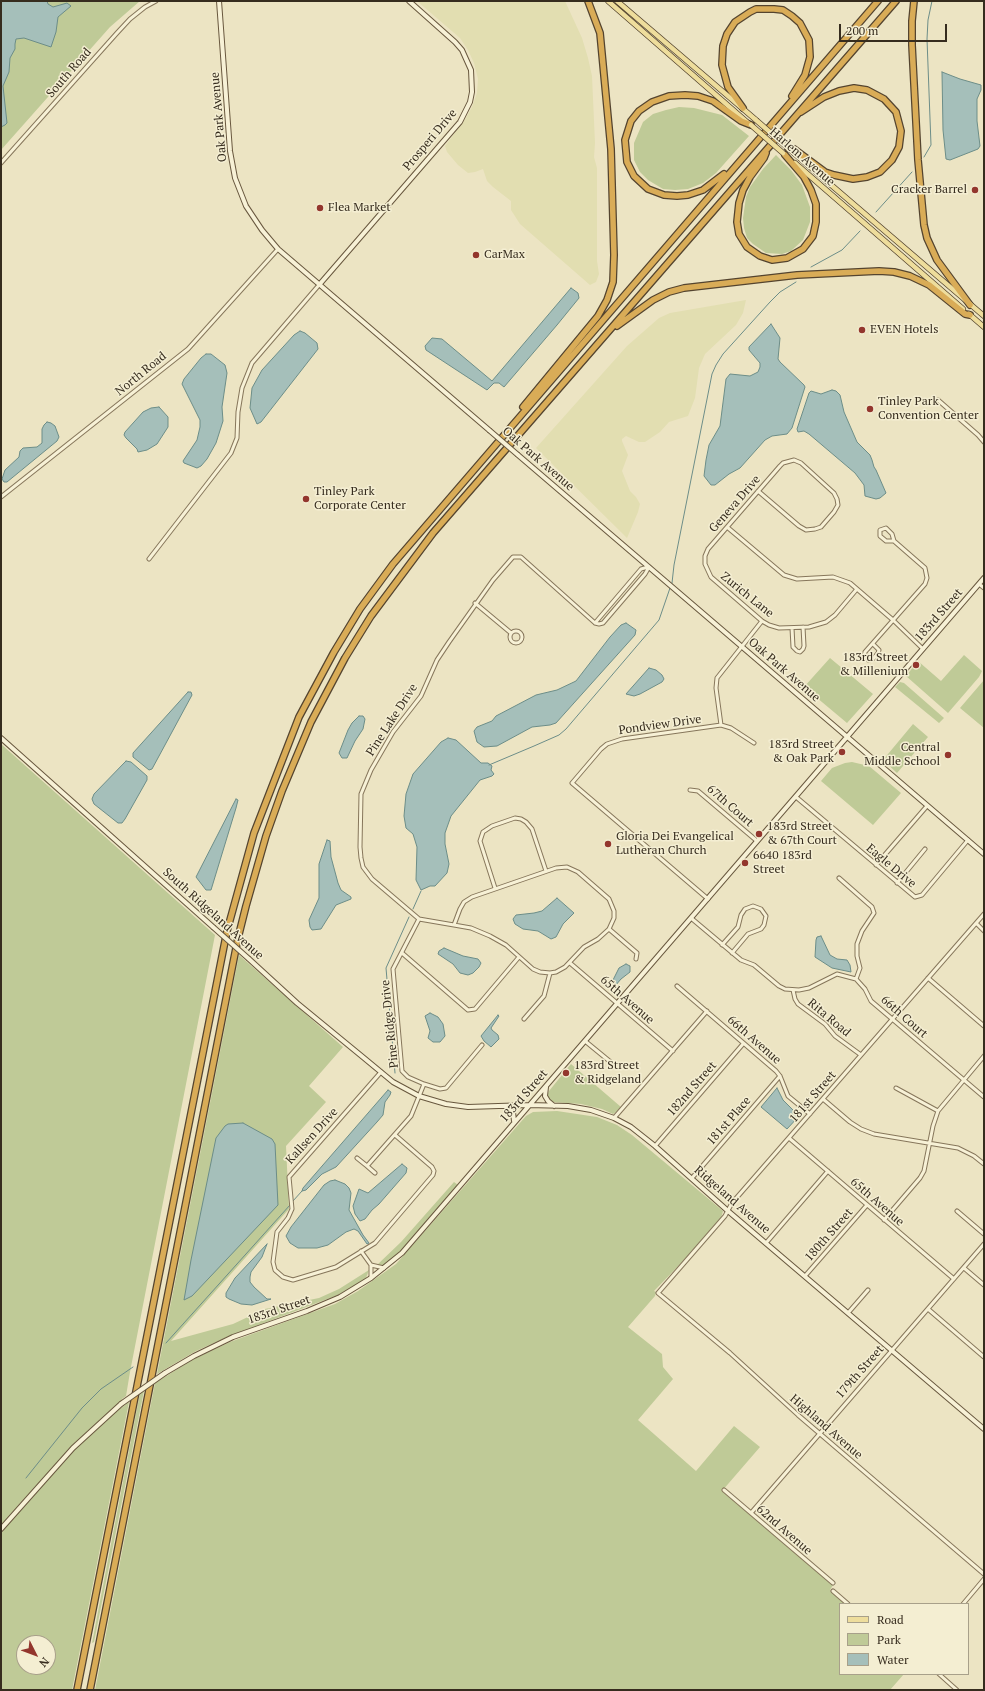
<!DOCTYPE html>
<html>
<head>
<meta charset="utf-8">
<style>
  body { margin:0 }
  #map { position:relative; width:985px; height:1691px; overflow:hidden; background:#ece4c3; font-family:"PT Serif",serif }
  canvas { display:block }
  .frame { position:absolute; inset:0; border:2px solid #362c1e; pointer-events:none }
  .legend { position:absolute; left:839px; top:1603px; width:130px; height:72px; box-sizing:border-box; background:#f4eed2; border:1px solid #a8a08a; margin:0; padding:5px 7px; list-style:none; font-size:12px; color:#362c1e }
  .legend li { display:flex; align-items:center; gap:8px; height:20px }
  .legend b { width:20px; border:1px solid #a8a08a }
  .north { position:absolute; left:16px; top:1635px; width:40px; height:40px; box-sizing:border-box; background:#f4eed2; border:1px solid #a8a08a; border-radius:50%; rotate:132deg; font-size:11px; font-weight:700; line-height:16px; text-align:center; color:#362c1e }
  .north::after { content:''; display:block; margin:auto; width:14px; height:18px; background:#93362d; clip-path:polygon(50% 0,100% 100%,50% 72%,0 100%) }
  .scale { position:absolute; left:839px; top:24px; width:108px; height:18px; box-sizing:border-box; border:2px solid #362c1e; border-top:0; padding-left:5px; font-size:12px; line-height:14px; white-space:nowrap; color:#362c1e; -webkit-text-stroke:3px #f4eed2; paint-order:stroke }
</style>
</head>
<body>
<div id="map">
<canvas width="985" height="1691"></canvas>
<div class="frame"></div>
<ul class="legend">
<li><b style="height:5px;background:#eedd9c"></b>Road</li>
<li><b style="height:11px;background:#bfca97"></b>Park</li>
<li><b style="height:11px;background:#a5bfba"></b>Water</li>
</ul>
<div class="north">N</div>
<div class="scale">200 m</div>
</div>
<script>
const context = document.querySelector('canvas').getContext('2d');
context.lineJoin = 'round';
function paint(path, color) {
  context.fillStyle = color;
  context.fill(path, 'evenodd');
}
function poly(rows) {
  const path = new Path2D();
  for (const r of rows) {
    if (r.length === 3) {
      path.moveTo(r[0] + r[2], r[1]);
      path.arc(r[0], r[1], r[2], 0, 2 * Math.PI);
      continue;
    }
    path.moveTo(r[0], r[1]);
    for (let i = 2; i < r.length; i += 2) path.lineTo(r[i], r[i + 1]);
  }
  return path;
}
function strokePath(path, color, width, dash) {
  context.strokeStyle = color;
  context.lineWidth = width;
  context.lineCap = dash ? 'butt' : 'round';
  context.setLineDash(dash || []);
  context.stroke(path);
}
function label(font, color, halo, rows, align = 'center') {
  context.font = font + ' "PT Serif",serif';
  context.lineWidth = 3;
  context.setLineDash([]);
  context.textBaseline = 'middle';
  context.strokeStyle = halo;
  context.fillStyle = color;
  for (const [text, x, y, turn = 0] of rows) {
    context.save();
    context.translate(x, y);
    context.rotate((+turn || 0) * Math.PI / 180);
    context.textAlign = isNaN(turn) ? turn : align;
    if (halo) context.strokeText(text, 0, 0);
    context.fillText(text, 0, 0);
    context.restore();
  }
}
const farmland = poly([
  [417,1,565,1,582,38,588,58,592,76,595,143,594,157,597,168,597,261,599,274,596,282,590,285,520,224,511,210,511,201,493,187,487,181,483,169,475,172,468,173,458,165,447,152,445,146,466,118,472,107,477,93,478,79,474,63,468,50,460,38],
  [746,300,743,313,736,325,705,354,699,368,695,398,688,416,669,422,660,432,645,442,639,442,626,436,622,439,622,441,628,455,622,471,630,491,636,497,640,504,638,512,627,538,536,448,627,346,659,318,670,313]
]);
const green = poly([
  [1,1,140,1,110,27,1,150],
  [679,107,694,108,722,115,749,136,716,173,703,183,688,189,675,190,663,189,648,180,640,172,634,160,634,143,643,122,653,114,666,110],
  [776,155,791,170,802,185,810,207,810,222,803,240,791,251,782,254,766,253,753,244,747,238,744,228,743,218,746,197,750,187,763,169],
  [964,655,982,671,979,677,948,713,906,676,918,661,941,681],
  [830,658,873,694,847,723,804,687],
  [984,680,984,728,960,708],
  [900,682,904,683,944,718,939,723,895,687],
  [913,724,928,737,897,773,883,760],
  [1,744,215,935,130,1372,126,1396,122,1399,121,1408,129,1402,72,1690,1,1690],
  [24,1643,48,1643,48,1667,24,1667],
  [852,762,869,766,901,793,873,825,821,781,832,768,845,763],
  [239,955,343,1047,309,1086,326,1102,286,1146,289,1209,171,1341,233,1324,265,1309,319,1298,339,1289,369,1270,366,1278,362,1281,338,1295,227,1337,196,1351,157,1374],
  [571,1064,621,1107,616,1112,613,1114,602,1109,581,1104,553,1102,549,1099,547,1096,549,1091],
  [557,1111,597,1117,617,1125,632,1135,723,1211,721,1218,686,1258,654,1291,656,1292,655,1296,628,1327,662,1354,663,1367,673,1379,638,1420,696,1471,734,1426,760,1447,722,1491,833,1585,830,1590,846,1604,840,1604,840,1674,904,1674,890,1690,95,1690,155,1383,192,1360,230,1342,335,1304,358,1291,396,1264,526,1116,533,1112],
  [454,1182,458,1185,406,1246,388,1263,383,1266,377,1265,401,1242],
  [144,1391,94,1642,92,1643,140,1393]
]);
const water = poly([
  [1,1,47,1,48,4,53,7,67,3,71,6,58,17,56,32,51,47,24,38,16,39,15,44,15,49,10,58,9,72,3,86,7,123,5,125,1,127,1,1],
  [942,72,960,79,981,85,981,90,977,99,977,121,980,146,978,149,950,160,946,159,943,130,942,72],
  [571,288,578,293,579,298,557,325,504,387,499,383,494,383,487,390,426,350,425,346,432,338,442,339,492,381,571,288],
  [771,324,780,338,778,359,780,362,804,385,805,387,792,428,787,434,772,436,765,440,740,468,729,474,715,485,711,485,704,476,706,460,709,445,720,426,726,379,730,374,750,376,758,372,760,367,760,363,749,350,749,347,771,324],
  [300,331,305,333,317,343,318,349,261,422,257,424,250,408,252,388,262,370,294,335,300,331],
  [206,354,211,354,225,365,227,373,222,407,223,421,216,443,207,459,201,466,197,468,184,463,183,461,197,440,200,427,200,420,182,384,184,379,201,358,206,354],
  [832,390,836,391,840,395,844,412,857,442,870,455,872,460,874,467,876,470,886,493,880,498,876,499,865,496,864,485,855,473,809,434,804,431,798,432,797,429,809,393,811,391,821,394,832,390],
  [159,407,168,417,168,427,157,444,147,450,138,452,137,449,126,438,124,435,125,432,143,412,151,408,159,407],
  [47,422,51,423,55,426,59,437,57,441,7,482,4,482,2,479,5,470,19,457,20,451,23,448,37,447,42,443,42,429,44,425,47,422],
  [626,623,636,630,635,635,556,723,550,725,532,727,497,746,484,747,477,742,474,731,477,727,492,721,496,716,536,695,557,690,576,681,610,637,621,625,626,623],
  [649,668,656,670,662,675,664,679,662,682,640,694,634,696,626,694,649,668],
  [188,692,191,692,192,695,152,769,149,770,133,757,133,753,188,692],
  [359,716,363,716,365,719,363,729,355,741,347,758,342,758,339,753,348,730,352,723,359,716],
  [448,738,456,740,481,763,488,763,492,766,491,770,494,774,492,776,480,780,451,816,445,833,445,844,449,864,447,873,435,886,430,886,421,890,416,880,417,847,413,834,406,828,404,816,406,794,413,774,441,742,448,738],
  [126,761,131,762,147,776,147,780,125,819,122,823,118,823,94,804,92,799,94,794,126,761],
  [236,799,238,800,236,808,211,890,206,890,196,877,236,799],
  [327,840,330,841,331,857,338,883,341,890,351,897,351,899,336,905,321,929,312,930,310,927,309,920,319,898,319,864,327,840],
  [557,898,574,913,563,924,556,937,551,939,538,931,523,929,515,924,513,919,516,915,534,913,542,911,557,898],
  [821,936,830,955,837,959,847,960,850,965,851,972,832,968,815,957,816,940,817,937,821,936],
  [444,948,463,956,478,959,481,963,479,967,473,973,468,975,460,973,453,964,438,954,439,951,444,948],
  [626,964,630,966,630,972,621,979,615,986,611,988,611,984,619,968,626,964],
  [430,1013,438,1017,443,1024,445,1036,440,1042,433,1042,428,1038,430,1031,425,1016,430,1013],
  [498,1015,499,1016,491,1028,492,1030,498,1035,499,1039,491,1047,484,1041,481,1036,498,1015],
  [777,1088,783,1100,799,1116,787,1129,761,1107,777,1088],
  [388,1090,391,1092,390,1095,385,1102,383,1115,377,1122,336,1167,322,1174,306,1190,302,1191,303,1188,388,1090],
  [243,1123,272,1139,275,1144,278,1205,192,1296,184,1300,191,1260,216,1138,225,1126,228,1124,243,1123],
  [402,1164,407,1168,406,1173,379,1204,372,1210,365,1219,360,1221,355,1214,353,1206,359,1189,368,1193,402,1164],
  [335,1180,345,1184,349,1188,351,1193,349,1210,363,1235,369,1243,367,1244,358,1231,354,1229,346,1232,328,1245,317,1248,298,1248,290,1243,286,1236,291,1227,324,1185,330,1181,335,1180],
  [267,1244,262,1257,251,1272,250,1277,250,1282,254,1287,267,1299,271,1299,252,1305,241,1304,229,1299,226,1297,226,1293,235,1278,267,1244]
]);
const stream = poly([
  [924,157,931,145,927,39,928,20,932,1],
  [876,212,912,172],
  [811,267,842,250,860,231],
  [672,583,674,565,712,374,716,365,723,354,770,302,780,292,796,282],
  [489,765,534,746,559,735,566,729,659,620,670,588],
  [413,909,421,891],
  [395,1073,386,968,409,917],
  [293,1201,302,1191],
  [166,1343,290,1205],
  [26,1478,82,1408,101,1389,133,1367]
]);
const street = poly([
  [1,163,117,33,130,19,145,7,156,1],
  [938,400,978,435,984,442],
  [758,491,799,526,806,530,815,529,821,527,834,512,838,505,837,499,834,493,801,463,794,460,783,463,780,466,708,549,705,556,705,564,711,577,762,621,769,625,779,628,809,627,826,622,835,615,857,589],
  [1,497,188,349,278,249],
  [727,527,784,575,797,579,833,577,850,583,893,620,923,649],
  [149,559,231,453,237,438,238,412,242,388,252,363,319,285],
  [979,584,984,588],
  [475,603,511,633],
  [595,623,641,569,648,567],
  [792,628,793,647,797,651,800,652,803,649,804,646,803,627],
  [516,637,6],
  [873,644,879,650,878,653,873,659,868,660,864,656,865,652,925,584,927,578,925,568,894,541,892,534,886,528,880,530,880,536,886,541,894,541],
  [721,725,716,688,717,678,762,621],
  [690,790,698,791,757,841],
  [796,797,915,897,922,895,968,840],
  [876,865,927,806],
  [839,878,872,907,874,913,862,931,857,944,857,956,860,968,856,979],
  [897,883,925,849],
  [495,888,480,841,483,832,492,826,515,818,521,819,526,822,532,829,546,871],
  [708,899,572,783,601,749,607,744,622,739,721,725,731,728,754,743],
  [984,914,732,1203,725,1216,658,1293,730,1353,798,1415,984,1574],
  [691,918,741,960,754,965,779,986,785,989,799,990,809,988,837,974,856,979,865,989,871,1001,984,1097],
  [419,919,393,969,402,1071,408,1077,424,1084,440,1089,446,1088,482,1045],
  [976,923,984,931],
  [454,925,460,909,464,902,472,897,556,868,567,867,578,872,609,899,614,911,614,918,609,929,598,939,584,947,565,967,556,972,550,973,540,972,533,969,506,945,490,936,471,928,454,925,419,919,372,879,363,867,361,858,360,847,361,794,371,770,393,732,421,696,437,660,449,642,493,580,513,557,521,557,595,623,599,624,603,623,645,574,649,567],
  [609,929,637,953,636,959],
  [722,945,738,927,741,915,745,909,753,906,761,909,766,916,764,925,761,929,748,934,732,953],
  [402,953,468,1010,475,1009,519,957],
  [570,963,673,1051],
  [928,978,984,1026],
  [677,986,776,1071,780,1076,788,1096,810,1114],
  [793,990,795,999,798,1004,825,1024,835,1036,861,1055],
  [524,1019,544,996,550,973],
  [585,1041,613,1064],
  [381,1072,289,1177,292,1209,288,1218,277,1232,273,1262,275,1270,283,1277,293,1280,336,1267,375,1243,433,1175,434,1171,432,1167,395,1135],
  [896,1088,938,1111],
  [823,1099,850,1122,861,1129,874,1134,958,1148,974,1156,984,1164],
  [614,1118,707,1011],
  [789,1138,954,1279],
  [655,1146,743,1044],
  [357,1158,367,1166,411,1116,424,1084],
  [367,1166,375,1173],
  [692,1178,780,1076],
  [957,1211,984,1234],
  [884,1220,920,1178,924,1171,933,1126,938,1111,984,1056],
  [766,1243,828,1171],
  [361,1251,371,1265],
  [964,1268,984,1285],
  [805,1276,867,1205],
  [371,1278,371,1265,384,1268],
  [928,1309,984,1357],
  [848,1313,868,1290],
  [724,1490,833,1583],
  [751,1513,984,1244],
  [833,1591,848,1604],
  [963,1604,984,1579],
  [939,1674,957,1690]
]);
const secondary = poly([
  [219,1,230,151,235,178,246,206,262,230,278,249,489,430],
  [319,285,460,122,470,102,472,92,471,70,462,50,455,42,409,1],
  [518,455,984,854],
  [1,738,213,927],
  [249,959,297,1003,364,1058,393,1082,419,1096,446,1104,468,1107,529,1105,568,1106,591,1110,614,1118,631,1127,655,1146,728,1211,984,1429],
  [546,1087,545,1096,548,1101,554,1106],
  [507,1106,513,1112,514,1121],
  [165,1373,194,1356,233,1337,307,1311,340,1297,371,1278,402,1253,984,578],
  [1,1529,73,1448,121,1404]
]);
const primary = poly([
  [608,1,748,123],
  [617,1,756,120],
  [788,148,984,316],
  [795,163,963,309],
  [969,314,984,327]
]);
const highway = poly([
  [914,1,912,21,912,45,918,160,924,225,927,238,937,260,970,305],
  [743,108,728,87,722,65,723,46,727,34,735,22,750,12,756,9,774,9,783,10,792,16,800,23,809,40,810,57,805,75,792,96],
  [788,148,794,149,825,172,834,175,853,179,867,177,880,172,892,160,899,147,901,131,896,112,884,99,867,90,854,88,839,91,824,97,801,112],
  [766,153,764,158,750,177,743,190,739,203,737,222,739,234,747,247,760,256,772,260,787,258,803,249,813,236,816,222,816,204,811,190,804,177,785,155],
  [724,174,703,190,688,195,677,196,664,195,648,189,634,176,627,162,625,140,631,121,639,111,652,102,669,96,685,95,698,96,713,101,741,121,751,125],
  [617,326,653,300,669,292,684,288,797,275,879,271,894,272,910,276,929,285,965,314,970,315],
  [523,407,598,316,607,300,613,282,614,255,611,149,600,33,588,1],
  [77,1690,227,931,254,833,299,717,334,652,360,609,393,564,878,1],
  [90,1690,238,938,246,906,266,836,282,791,311,722,345,658,371,616,433,533,896,1]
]);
const secondaryBridge = poly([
  [489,430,518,455],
  [213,927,249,959],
  [121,1404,165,1373]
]);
const primaryBridge = poly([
  [756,120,788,148],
  [751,125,783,153]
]);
const markers = [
  [975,190,4,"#93362d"],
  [320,208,4,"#93362d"],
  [476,255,4,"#93362d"],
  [862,330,4,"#93362d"],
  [870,409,4,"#93362d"],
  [306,499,4,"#93362d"],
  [916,665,4,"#93362d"],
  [842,752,4,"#93362d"],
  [948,755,4,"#93362d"],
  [759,834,4,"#93362d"],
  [608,844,4,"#93362d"],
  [745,863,4,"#93362d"],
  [566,1073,4,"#93362d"]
];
const streetNames = [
  ["South Road",69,73,-49],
  ["Oak Park Avenue",219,117,-95],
  ["Prosperi Drive",430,140,-50],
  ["Harlem Avenue",802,157,41],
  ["North Road",141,374,-39],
  ["Oak Park Avenue",538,459,41],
  ["Geneva Drive",735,504,-49],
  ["Zurich Lane",747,595,39],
  ["183rd Street",939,615,-49],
  ["Oak Park Avenue",784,670,41],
  ["Pine Lake Drive",392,720,-57],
  ["Pondview Drive",660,725,-8],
  ["67th Court",730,806,41],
  ["Eagle Drive",891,866,40],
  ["South Ridgeland Avenue",213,914,42],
  ["65th Avenue",627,1000,41],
  ["66th Court",904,1017,41],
  ["Rita Road",829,1018,40],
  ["Pine Ridge Drive",390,1024,-96],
  ["66th Avenue",754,1040,41],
  ["182nd Street",692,1089,-49],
  ["183rd Street",524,1096,-49],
  ["181st Street",813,1097,-49],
  ["181st Place",729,1121,-49],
  ["Kallsen Drive",312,1136,-48],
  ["Ridgeland Avenue",732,1200,41],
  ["65th Avenue",877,1202,41],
  ["180th Street",829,1235,-49],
  ["183rd Street",279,1310,-19],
  ["179th Street",860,1372,-49],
  ["Highland Avenue",826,1427,41],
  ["62nd Avenue",784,1530,41]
];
const poiNames = [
  ["Cracker Barrel",967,190,"right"],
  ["Flea Market",328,208],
  ["CarMax",484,255],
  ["EVEN Hotels",870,330],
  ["Tinley Park",878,402],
  ["Convention Center",878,416],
  ["Tinley Park",314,492],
  ["Corporate Center",314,506],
  ["183rd Street",908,658,"right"],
  ["& Millenium",908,672,"right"],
  ["183rd Street",834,745,"right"],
  ["& Oak Park",834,759,"right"],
  ["Central",940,748,"right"],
  ["Middle School",940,762,"right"],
  ["183rd Street",767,827],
  ["& 67th Court",767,841],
  ["Gloria Dei Evangelical",616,837],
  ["Lutheran Church",616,851],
  ["6640 183rd",753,856],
  ["Street",753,870],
  ["183rd Street",574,1066],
  ["& Ridgeland",574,1080]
];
paint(farmland, '#e2deb1');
paint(green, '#bfca97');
paint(water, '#a5bfba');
strokePath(water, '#6c8d88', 1);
strokePath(stream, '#6c8d88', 1);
strokePath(street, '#86765b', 5);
strokePath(secondary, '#68573e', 6);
strokePath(primary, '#54442f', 6);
strokePath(highway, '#54442f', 8);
strokePath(street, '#f7f1d6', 3);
strokePath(secondary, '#f7f1d6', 4);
strokePath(primary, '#eedd9c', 4.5);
strokePath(highway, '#d9ac57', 5.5);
strokePath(secondaryBridge, '#68573e', 6, []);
strokePath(primaryBridge, '#54442f', 6, []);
strokePath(secondaryBridge, '#f7f1d6', 4);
strokePath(primaryBridge, '#eedd9c', 4.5);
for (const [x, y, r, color] of markers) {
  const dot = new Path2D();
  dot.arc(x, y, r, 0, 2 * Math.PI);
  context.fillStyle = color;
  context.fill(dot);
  strokePath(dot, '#f4eed2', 1.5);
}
label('12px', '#362c1e', '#f4eed2', streetNames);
label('12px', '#362c1e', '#f4eed2', poiNames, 'left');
</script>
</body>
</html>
